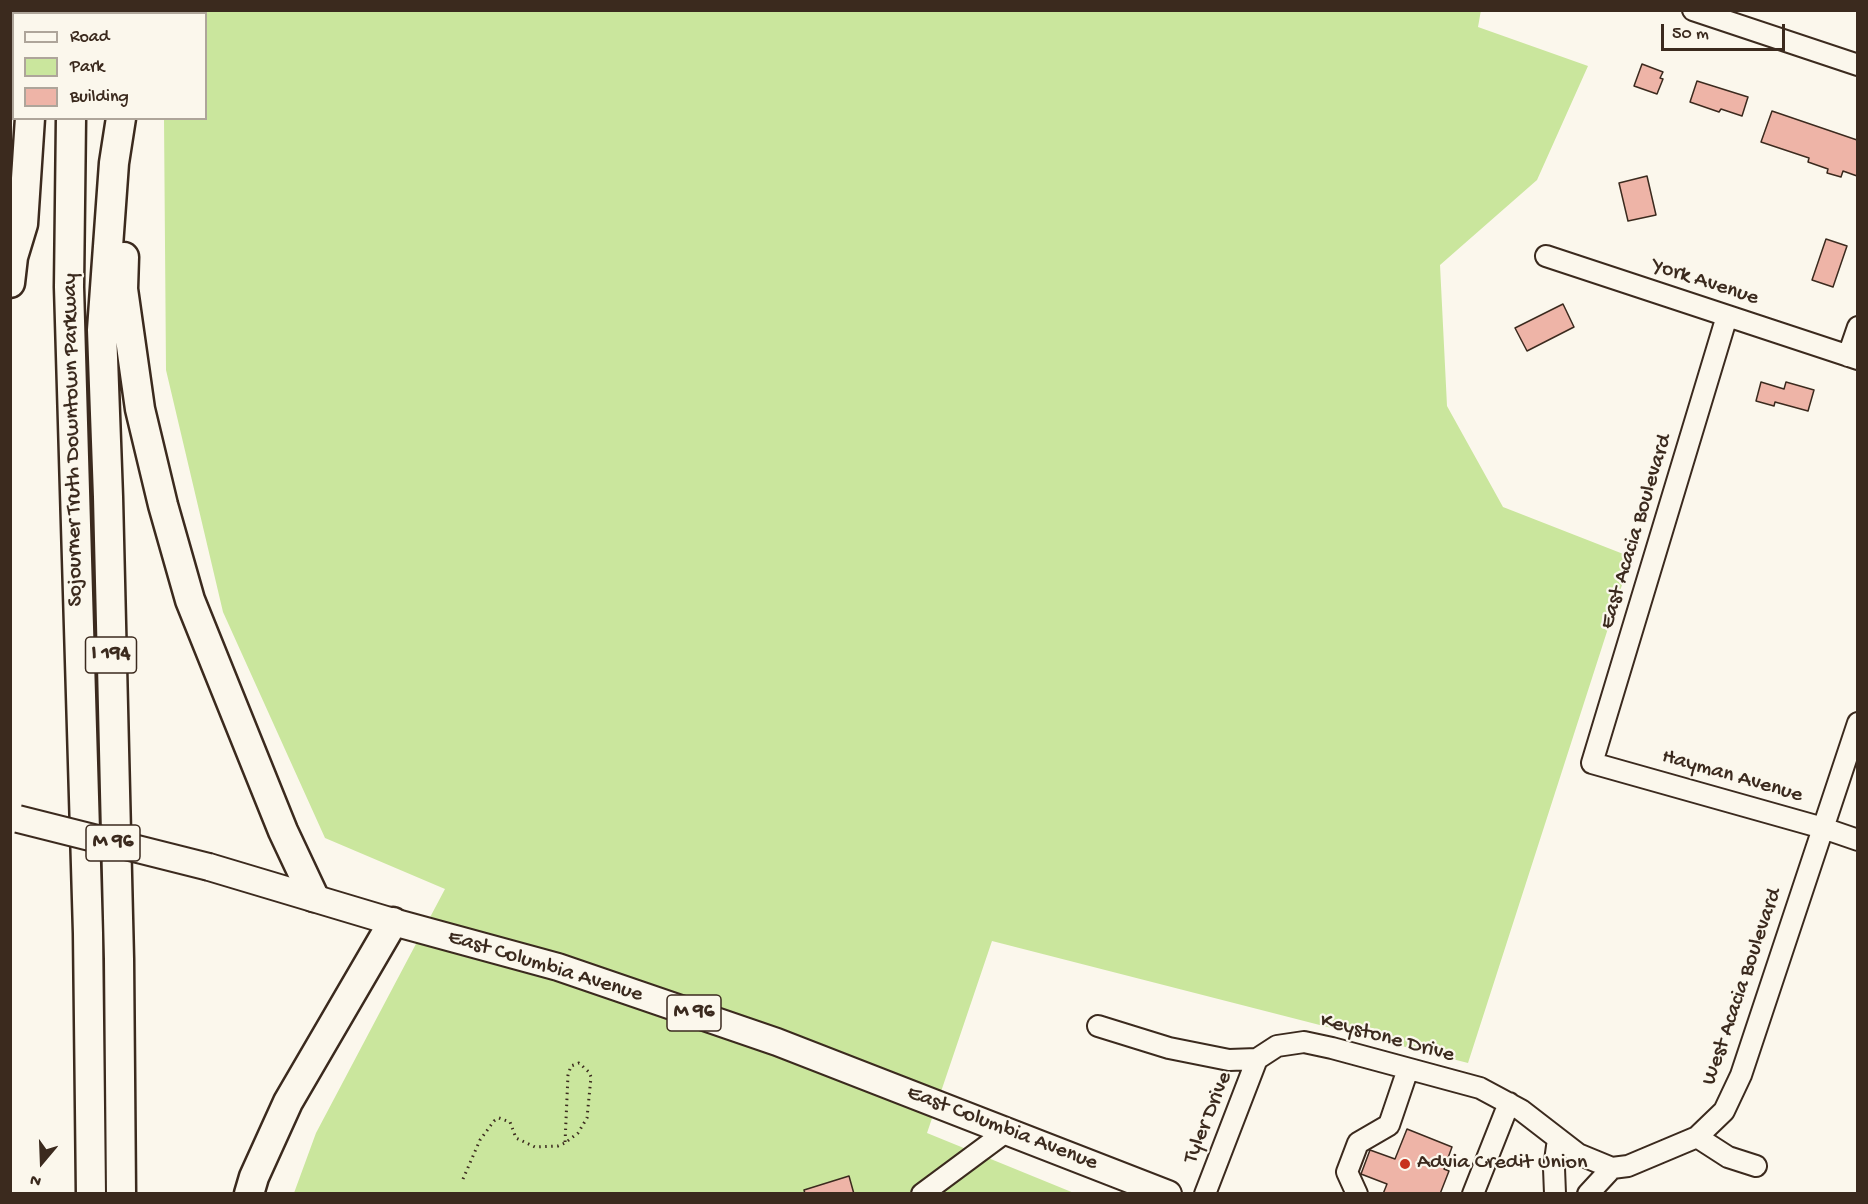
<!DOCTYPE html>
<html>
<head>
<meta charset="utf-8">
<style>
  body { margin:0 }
  #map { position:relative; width:1868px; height:1204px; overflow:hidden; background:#fbf7ec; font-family:"Gochi Hand",sans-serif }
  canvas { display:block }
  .frame { position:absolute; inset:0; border:12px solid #3b2a1e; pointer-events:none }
  .legend { position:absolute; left:12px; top:12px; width:195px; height:108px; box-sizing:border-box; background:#fbf7ec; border:2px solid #aea59a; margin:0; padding:8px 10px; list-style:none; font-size:18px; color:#3b2a1e }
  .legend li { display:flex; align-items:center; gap:12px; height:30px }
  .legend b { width:30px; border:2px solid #aea59a }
  .north { position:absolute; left:12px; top:1132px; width:60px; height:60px; -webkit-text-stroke:4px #fbf7ec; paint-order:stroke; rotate:199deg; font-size:16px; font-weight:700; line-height:24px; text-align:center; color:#3b2a1e }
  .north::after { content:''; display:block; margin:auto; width:21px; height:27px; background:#3b2a1e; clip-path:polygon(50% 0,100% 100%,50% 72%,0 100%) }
  .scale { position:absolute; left:1661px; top:24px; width:124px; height:27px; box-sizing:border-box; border:3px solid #3b2a1e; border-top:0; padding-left:8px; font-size:18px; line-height:21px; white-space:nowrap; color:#3b2a1e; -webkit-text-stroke:4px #fbf7ec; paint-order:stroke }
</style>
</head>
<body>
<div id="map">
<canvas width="1868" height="1204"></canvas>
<div class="frame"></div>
<ul class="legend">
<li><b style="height:8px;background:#fbf7ec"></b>Road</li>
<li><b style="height:16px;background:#cae69d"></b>Park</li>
<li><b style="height:16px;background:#eeb4a7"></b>Building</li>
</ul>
<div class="north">N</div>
<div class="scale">50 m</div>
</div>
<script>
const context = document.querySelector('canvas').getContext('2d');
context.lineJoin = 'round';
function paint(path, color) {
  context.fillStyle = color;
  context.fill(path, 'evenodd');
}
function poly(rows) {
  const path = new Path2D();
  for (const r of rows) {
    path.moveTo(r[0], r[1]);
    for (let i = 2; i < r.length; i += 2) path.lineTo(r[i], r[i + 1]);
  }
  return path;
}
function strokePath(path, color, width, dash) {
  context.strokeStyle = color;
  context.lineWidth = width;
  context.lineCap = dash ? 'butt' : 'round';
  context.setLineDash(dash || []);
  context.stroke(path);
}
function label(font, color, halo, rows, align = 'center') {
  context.font = font + ' "Gochi Hand",sans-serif';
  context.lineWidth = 4.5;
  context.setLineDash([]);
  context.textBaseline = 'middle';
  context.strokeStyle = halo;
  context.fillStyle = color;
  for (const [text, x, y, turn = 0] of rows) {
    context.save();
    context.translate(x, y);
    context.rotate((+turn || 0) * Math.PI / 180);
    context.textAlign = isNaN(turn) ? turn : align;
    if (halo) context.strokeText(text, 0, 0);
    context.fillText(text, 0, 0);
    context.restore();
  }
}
const green = poly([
  [185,10,1481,10,1478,27,1588,66,1537,180,1440,265,1447,406,1503,507,1631,557,1468,1063,992,941,927,1133,1074,1193,294,1193,316,1133,445,889,325,838,223,612,166,370,164,119,206,118,206,14,185,13]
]);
const building = poly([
  [1642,64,1663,72,1660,78,1663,79,1657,94,1634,86,1642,64],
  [1697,81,1748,97,1742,116,1721,109,1719,112,1690,102,1697,81],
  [1772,111,1857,140,1857,176,1843,171,1841,177,1827,173,1828,169,1808,162,1809,158,1761,142,1772,111],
  [1647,176,1656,215,1628,221,1619,183,1647,176],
  [1826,239,1847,246,1833,287,1812,280,1826,239],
  [1563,304,1574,327,1527,351,1515,328,1563,304],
  [1761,382,1784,389,1786,382,1814,390,1808,411,1775,402,1774,406,1756,401,1761,382],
  [1407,1129,1452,1147,1444,1169,1449,1171,1440,1194,1383,1194,1387,1184,1361,1174,1370,1150,1395,1159,1407,1129],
  [849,1176,854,1194,805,1194,804,1190,849,1176]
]);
const path = poly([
  [463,1179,480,1140,494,1121,499,1118,510,1122,516,1138,535,1147,558,1146,565,1143,578,1133,587,1118,591,1077,589,1072,579,1063,571,1066,568,1075,565,1143]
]);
const minor = poly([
  [1693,10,1858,65],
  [1546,256,1858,359],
  [1727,316,1592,763,1823,828,1858,840],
  [1848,356,1858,327],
  [1098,1026,1169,1048,1229,1060,1257,1059,1277,1046,1304,1042,1332,1048,1480,1088,1521,1110,1578,1154,1612,1168],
  [1697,1137,1728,1157,1756,1166],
  [922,1194,1007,1131],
  [1205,1194,1257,1059],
  [1357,1194,1347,1172,1358,1143,1389,1125,1408,1069],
  [1473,1194,1509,1103],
  [1555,1194,1554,1168,1558,1139],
  [1588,1194,1612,1168,1628,1166,1697,1137,1724,1111,1741,1075,1858,723]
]);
const major = poly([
  [209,867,393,922,558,967,777,1042,1168,1194]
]);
const highway = poly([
  [32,14,33,10],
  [75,14,76,10],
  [136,14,137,10],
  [71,118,69,287,88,933,91,1194],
  [121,118,114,163,102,330,108,497,119,959,121,1194],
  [124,257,123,289,140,409,163,505,190,600,283,831,314,897],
  [10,283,13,257,23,224,30,118],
  [249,1194,254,1177,288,1102,393,922]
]);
const majorBridge = poly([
  [18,819,209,867]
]);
const markers = [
  [1405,1164,6,"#c8321e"]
];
const shields = [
  [111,655,51],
  [113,843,54],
  [694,1013,54]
];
const shieldNames = [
  ["I 194",111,655],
  ["M 96",113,843],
  ["M 96",694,1013]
];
const streetNames = [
  ["York Avenue",1705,283,18],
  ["Sojourner Truth Downtown Parkway",74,440,-91],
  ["East Acacia Boulevard",1637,532,-73],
  ["Hayman Avenue",1732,777,16],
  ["East Columbia Avenue",545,967,17],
  ["West Acacia Boulevard",1743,987,-71],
  ["Keystone Drive",1387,1039,15],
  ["Tyler Drive",1209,1118,-68],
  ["East Columbia Avenue",1002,1129,21]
];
const poiNames = [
  ["Advia Credit Union",1417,1164]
];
paint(green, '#cae69d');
paint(building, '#eeb4a7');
strokePath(building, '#3b2a1e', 1.5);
strokePath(minor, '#3b2a1e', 24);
strokePath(major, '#3b2a1e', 30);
strokePath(highway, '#3b2a1e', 33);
strokePath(path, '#3b2a1e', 3, [1.5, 4.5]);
strokePath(minor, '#fbf7ec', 20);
strokePath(major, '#fbf7ec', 26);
strokePath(highway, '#fbf7ec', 28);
strokePath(majorBridge, '#3b2a1e', 30, []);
strokePath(majorBridge, '#fbf7ec', 26);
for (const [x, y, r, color] of markers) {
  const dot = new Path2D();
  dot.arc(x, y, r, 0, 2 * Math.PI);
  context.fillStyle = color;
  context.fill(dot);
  strokePath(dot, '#fbf7ec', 2);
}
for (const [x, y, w] of shields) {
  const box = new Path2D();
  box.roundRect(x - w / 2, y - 18, w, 36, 4.5);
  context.fillStyle = '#fbf7ec';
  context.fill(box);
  strokePath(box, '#3b2a1e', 1.5);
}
label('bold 21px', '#3b2a1e', null, shieldNames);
label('22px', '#3b2a1e', '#fbf7ec', streetNames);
label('22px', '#3b2a1e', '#fbf7ec', poiNames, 'left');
</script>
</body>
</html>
